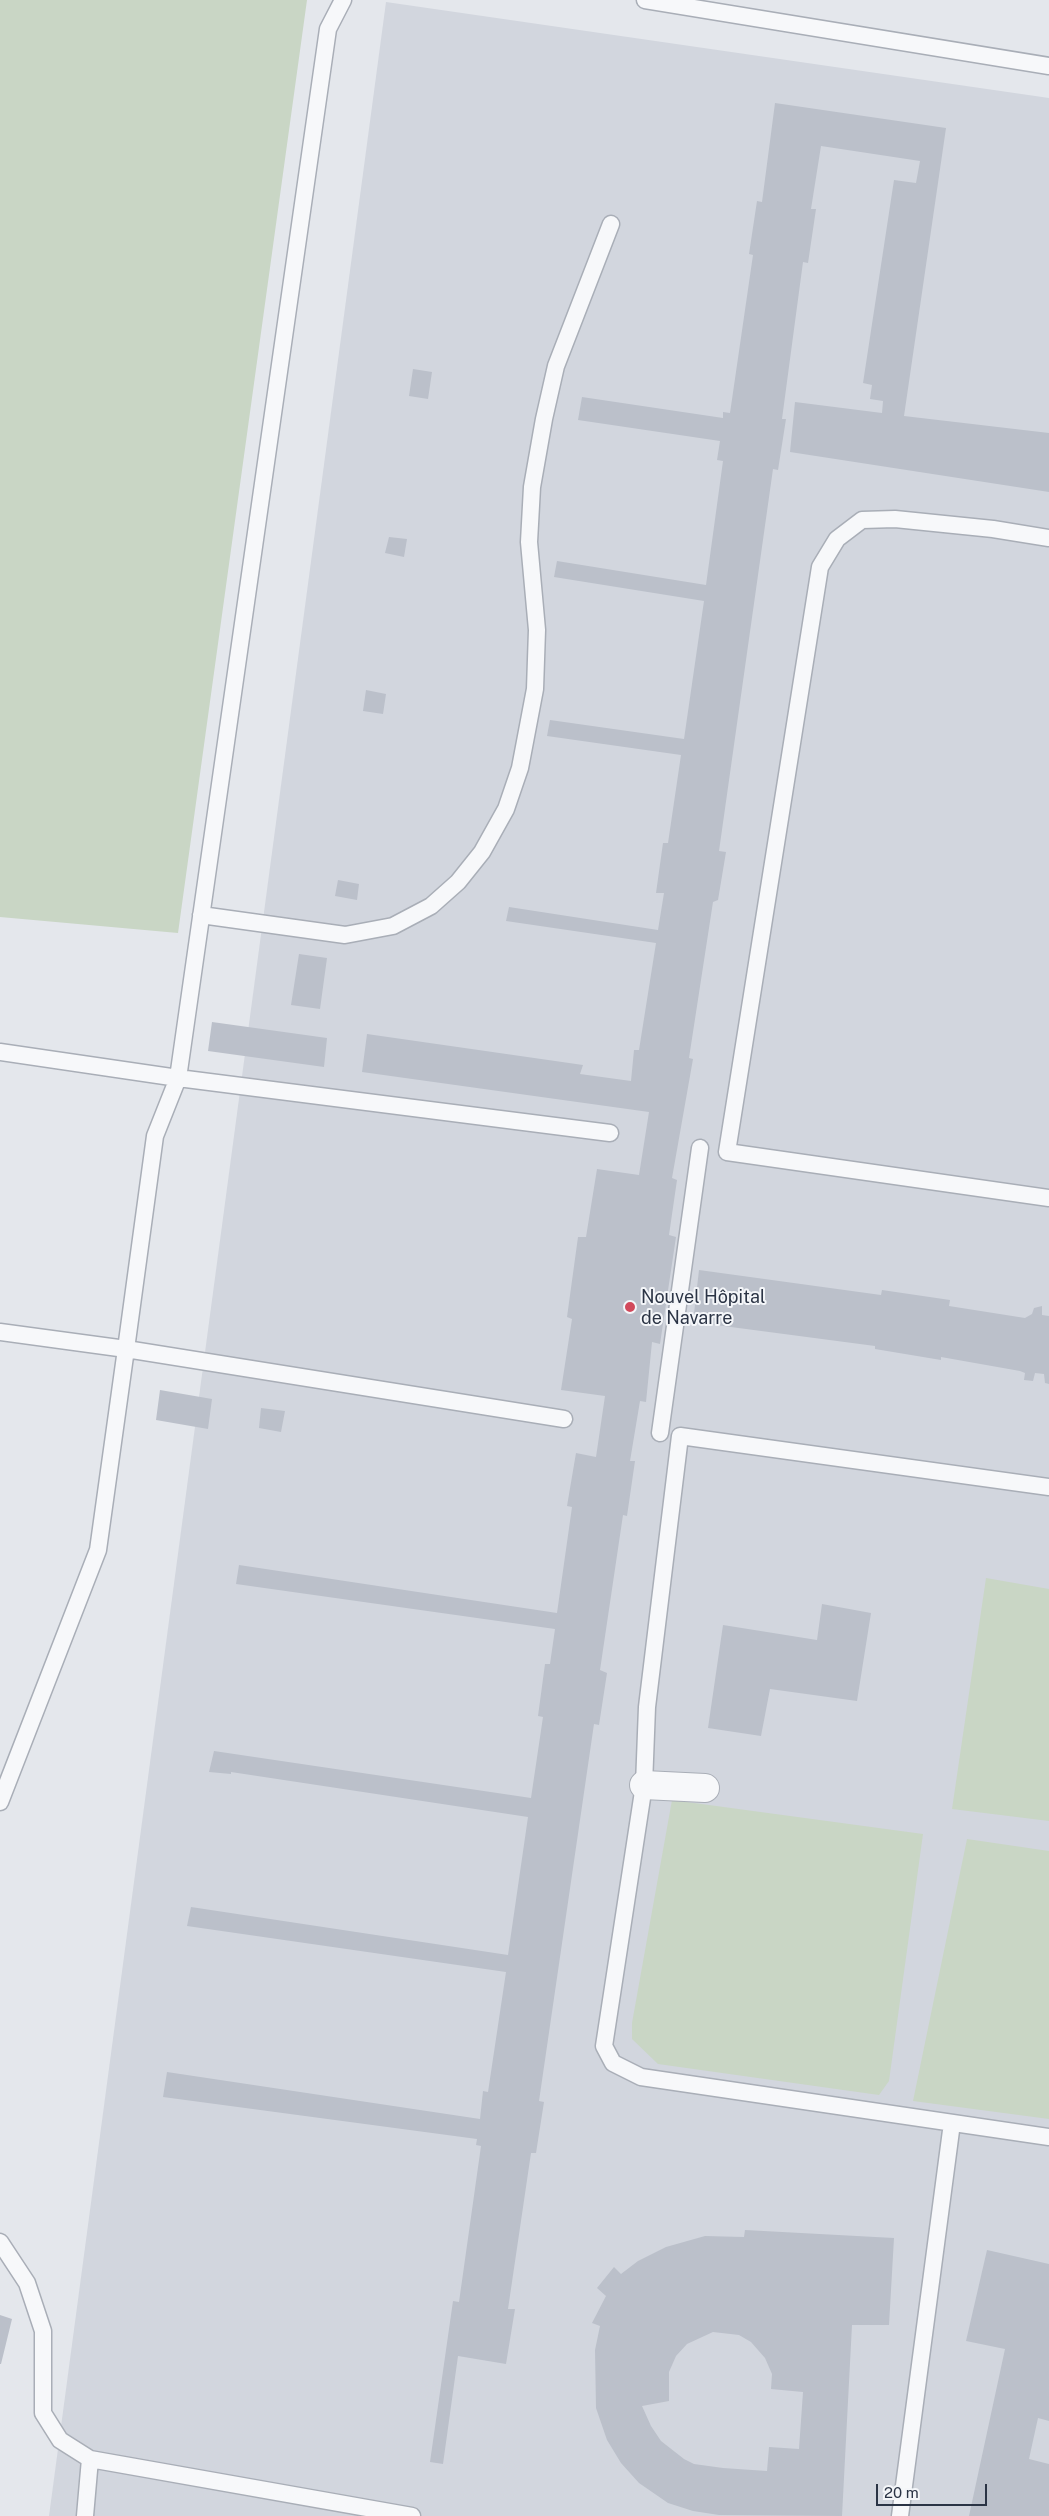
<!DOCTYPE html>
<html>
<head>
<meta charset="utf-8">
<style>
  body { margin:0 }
  #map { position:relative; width:1049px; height:2516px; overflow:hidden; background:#e4e7ec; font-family:"Public Sans",sans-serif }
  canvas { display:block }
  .scale { position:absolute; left:876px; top:2484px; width:111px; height:22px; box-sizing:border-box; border:2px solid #2b3445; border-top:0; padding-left:6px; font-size:15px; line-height:18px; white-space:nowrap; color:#2b3445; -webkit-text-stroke:4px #f4f6f9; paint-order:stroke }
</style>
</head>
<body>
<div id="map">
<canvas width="1049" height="2516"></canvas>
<div class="scale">20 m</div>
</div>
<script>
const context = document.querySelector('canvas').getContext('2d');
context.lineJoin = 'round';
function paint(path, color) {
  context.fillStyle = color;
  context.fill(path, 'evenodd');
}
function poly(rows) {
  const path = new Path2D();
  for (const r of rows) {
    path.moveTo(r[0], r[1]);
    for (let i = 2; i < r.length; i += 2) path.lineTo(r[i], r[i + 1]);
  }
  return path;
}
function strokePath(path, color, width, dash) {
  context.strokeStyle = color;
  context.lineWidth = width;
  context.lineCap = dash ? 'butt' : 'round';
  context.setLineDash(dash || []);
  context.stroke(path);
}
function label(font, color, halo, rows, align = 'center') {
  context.font = font + ' "Public Sans",sans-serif';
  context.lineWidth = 4;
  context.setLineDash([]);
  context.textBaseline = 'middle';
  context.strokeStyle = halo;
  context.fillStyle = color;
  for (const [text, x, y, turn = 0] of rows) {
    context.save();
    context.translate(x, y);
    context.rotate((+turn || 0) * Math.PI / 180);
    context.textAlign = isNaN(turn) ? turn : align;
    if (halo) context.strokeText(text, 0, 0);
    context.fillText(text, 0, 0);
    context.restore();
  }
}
const built = poly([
  [386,2,1049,98,1049,2516,49,2516]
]);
const green = poly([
  [0,0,307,0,178,933,0,917],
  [986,1578,1049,1589,1049,1821,952,1809],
  [672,1800,923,1834,889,2081,879,2095,658,2064,632,2039,632,2023],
  [967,1839,1049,1851,1049,2119,913,2101]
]);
const building = poly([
  [775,103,946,128,904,416,1049,433,1049,492,790,452,795,402,882,413,883,401,870,399,872,385,863,383,894,180,916,183,920,161,821,146,811,209,816,209,808,263,803,262,782,419,786,419,778,470,773,469,719,851,726,852,718,900,713,902,689,1058,693,1059,672,1178,677,1180,669,1235,676,1237,660,1344,652,1342,646,1402,640,1401,630,1461,635,1461,627,1516,623,1515,600,1670,607,1673,599,1725,594,1724,539,2101,544,2102,536,2153,531,2153,508,2309,515,2309,506,2364,458,2356,443,2464,430,2462,453,2301,459,2302,481,2146,476,2145,477,2139,163,2097,167,2072,480,2119,483,2091,488,2092,506,1972,187,1926,191,1907,508,1955,528,1817,231,1772,231,1774,209,1772,214,1751,531,1798,543,1717,538,1716,545,1664,550,1664,555,1629,236,1584,239,1565,557,1613,572,1507,567,1506,576,1453,596,1457,605,1396,561,1390,572,1319,567,1317,578,1237,586,1237,597,1169,639,1175,649,1112,362,1072,367,1034,583,1065,580,1074,631,1081,634,1050,639,1050,656,943,506,921,509,907,658,930,664,893,656,893,663,843,668,843,681,755,547,736,550,720,684,739,704,601,554,577,557,561,706,585,723,461,717,460,720,441,578,420,582,397,723,418,723,412,730,413,753,255,749,254,757,201,762,202],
  [413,369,432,372,428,399,409,396],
  [389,537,407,539,404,557,385,553],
  [366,690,386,694,383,714,363,711],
  [338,880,359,884,357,900,335,896],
  [299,954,327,958,320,1009,291,1005],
  [212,1022,327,1038,324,1067,208,1051],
  [699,1270,881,1295,882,1290,950,1300,949,1306,1025,1318,1032,1314,1034,1308,1042,1306,1042,1315,1049,1316,1049,1384,1045,1383,1044,1374,1035,1373,1033,1381,1024,1380,1025,1373,1020,1371,941,1357,941,1360,875,1349,875,1346,693,1322],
  [160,1390,212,1399,208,1429,156,1420],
  [261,1408,285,1411,281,1432,259,1428],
  [822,1604,871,1613,857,1701,770,1689,761,1736,708,1728,723,1625,817,1640],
  [745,2230,894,2238,889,2325,852,2325,842,2516,719,2515,693,2511,668,2503,639,2483,621,2463,607,2440,596,2408,595,2350,600,2326,592,2323,606,2296,597,2288,614,2267,621,2274,638,2261,666,2247,705,2236,744,2237],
  [713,2332,739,2335,751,2342,765,2358,772,2374,771,2389,803,2392,799,2449,769,2447,767,2471,723,2468,694,2464,684,2459,661,2441,651,2426,642,2406,669,2401,669,2372,676,2356,687,2344],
  [987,2250,1049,2264,1049,2421,1038,2418,1029,2459,1049,2464,1049,2516,969,2516,1005,2349,966,2341],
  [0,2315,12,2319,1,2364,0,2364]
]);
const lane = poly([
  [343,0,328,29,178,1078,610,1133],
  [645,0,1049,66],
  [1049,538,993,529,895,519,862,520,837,539,820,567,727,1152,1049,1198],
  [201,915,345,935,393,926,431,906,458,882,482,852,506,809,520,768,535,689,537,630,529,542,532,487,544,419,556,366,611,224],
  [0,1052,178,1078,155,1136,126,1349,0,1332],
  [660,1433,700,1148],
  [1049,1487,680,1436,647,1707,644,1785,604,2046,613,2063,641,2077,1049,2137],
  [0,1802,98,1550,126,1349,564,1419],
  [0,2242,27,2283,43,2331,43,2413,60,2440,90,2459,412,2516],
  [85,2516,90,2459],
  [900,2516,952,2123]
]);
const street = poly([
  [644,1785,705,1788]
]);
const markers = [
  [630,1307,6,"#d1495b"]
];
const poiNames = [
  ["Nouvel Hôpital",641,1297],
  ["de Navarre",641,1318]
];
paint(built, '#d2d6de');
paint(green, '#c9d6c5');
paint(building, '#bbc0ca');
strokePath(lane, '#a9aeb7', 19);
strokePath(street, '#a9aeb7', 30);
strokePath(lane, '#f7f8fa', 16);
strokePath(street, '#f7f8fa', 28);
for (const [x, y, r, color] of markers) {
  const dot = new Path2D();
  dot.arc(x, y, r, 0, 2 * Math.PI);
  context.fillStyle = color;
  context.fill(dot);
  strokePath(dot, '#f4f6f9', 2);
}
label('18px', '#2b3445', '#f4f6f9', poiNames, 'left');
</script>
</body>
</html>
